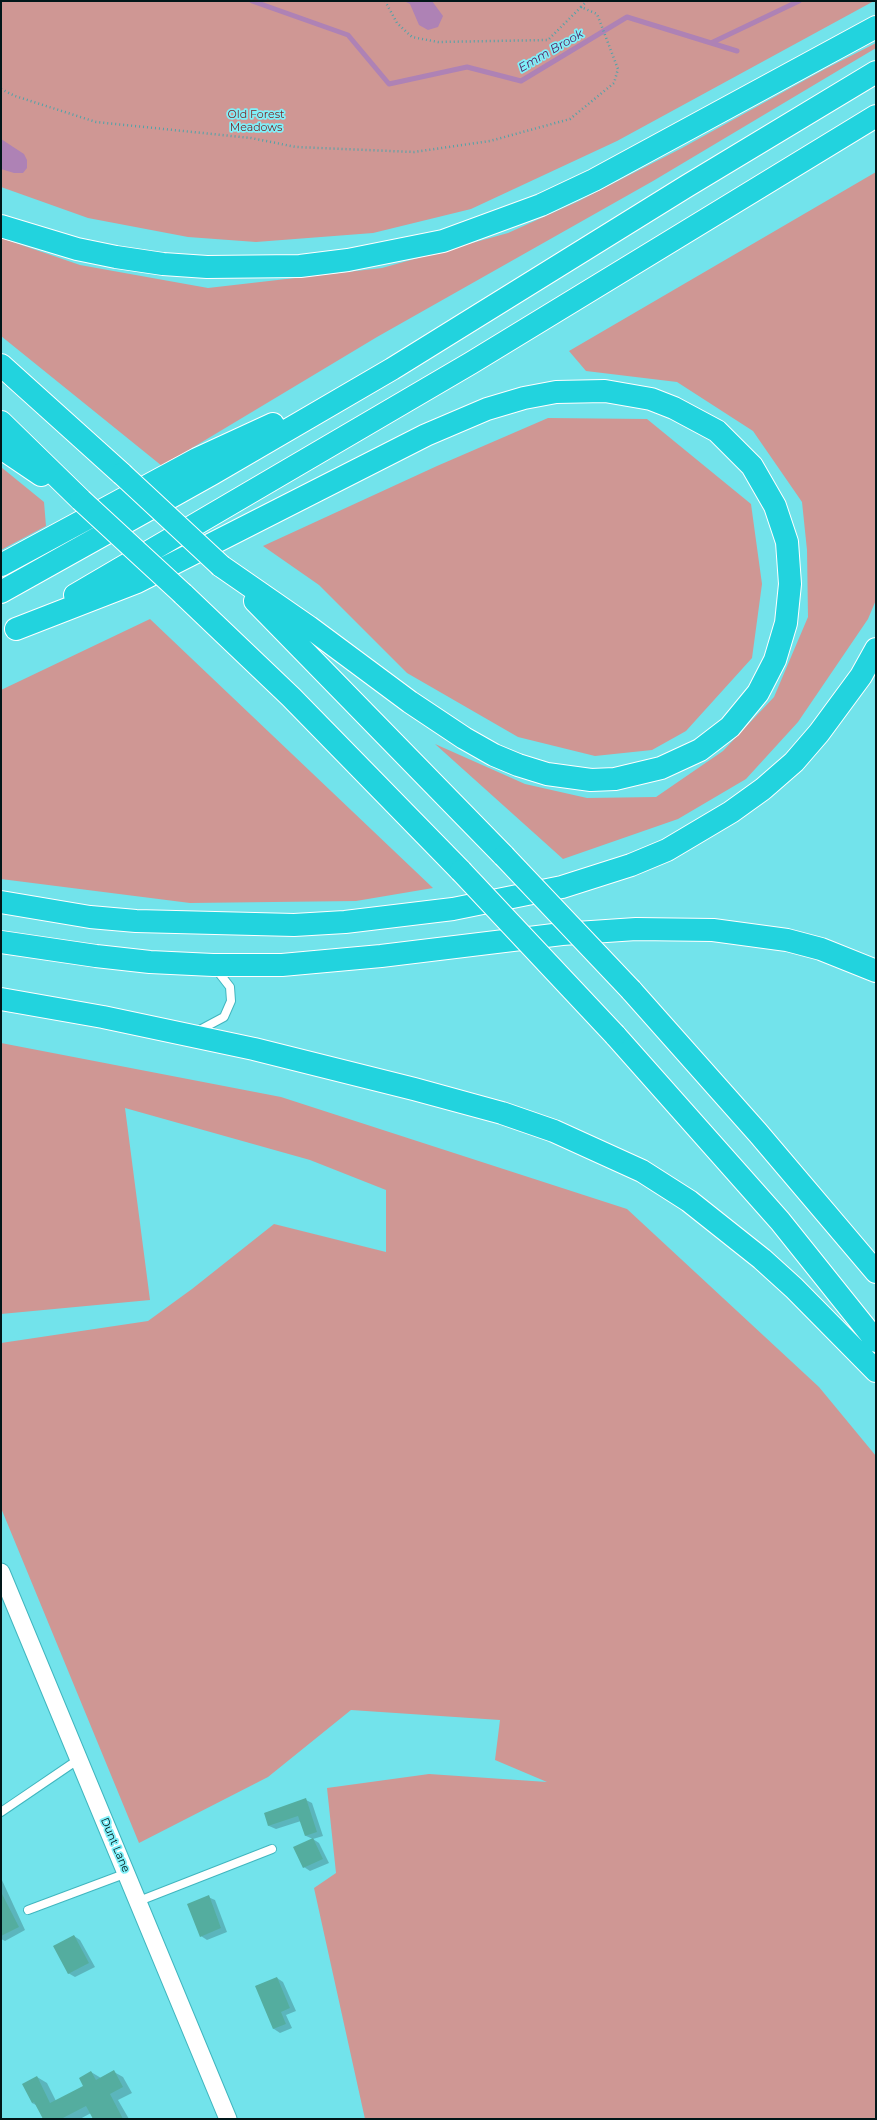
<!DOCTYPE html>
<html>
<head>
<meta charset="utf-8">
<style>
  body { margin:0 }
  #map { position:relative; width:877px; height:2120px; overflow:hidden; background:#72e3eb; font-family:Montserrat,sans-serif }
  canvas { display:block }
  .frame { position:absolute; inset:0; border:2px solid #011719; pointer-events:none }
</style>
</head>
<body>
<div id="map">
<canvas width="877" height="2120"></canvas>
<div class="frame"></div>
</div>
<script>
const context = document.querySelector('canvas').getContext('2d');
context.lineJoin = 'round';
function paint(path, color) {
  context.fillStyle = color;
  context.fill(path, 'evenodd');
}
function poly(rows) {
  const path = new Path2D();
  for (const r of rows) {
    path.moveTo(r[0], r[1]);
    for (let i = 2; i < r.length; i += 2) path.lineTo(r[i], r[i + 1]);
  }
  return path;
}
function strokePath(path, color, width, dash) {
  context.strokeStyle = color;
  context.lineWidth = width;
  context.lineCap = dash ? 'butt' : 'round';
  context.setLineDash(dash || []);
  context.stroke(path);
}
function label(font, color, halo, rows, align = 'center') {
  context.font = font + ' Montserrat,sans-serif';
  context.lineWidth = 3.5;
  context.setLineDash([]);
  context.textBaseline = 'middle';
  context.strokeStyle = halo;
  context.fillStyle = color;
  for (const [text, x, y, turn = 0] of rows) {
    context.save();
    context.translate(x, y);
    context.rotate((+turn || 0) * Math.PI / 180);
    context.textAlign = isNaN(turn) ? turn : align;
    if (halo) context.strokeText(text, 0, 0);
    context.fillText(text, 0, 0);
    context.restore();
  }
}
const green = poly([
  [1,1,874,1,617,141,471,209,373,233,256,242,188,237,88,218,1,187],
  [876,43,876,48,653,181,377,337,162,466,1,336,1,238,80,265,208,288,382,268,508,233,579,201,682,148,825,69],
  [876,172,876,600,868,619,798,722,746,779,678,819,563,859,435,744,525,784,587,798,656,797,723,751,774,697,808,617,807,550,802,502,753,431,677,382,586,371,569,351],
  [548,418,647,419,751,504,762,584,752,658,686,731,652,750,595,756,518,737,407,673,319,585,263,546,437,466],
  [1,467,44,502,46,526,1,550],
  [150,619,433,888,356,901,190,903,1,879,1,690],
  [1,1043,281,1097,627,1209,819,1387,876,1456,876,2119,365,2119,314,1888,336,1873,327,1788,429,1774,547,1782,495,1760,500,1720,351,1710,268,1777,139,1843,1,1508,1,1343,148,1321,192,1289,274,1224,386,1252,386,1190,310,1160,125,1108,150,1300,1,1314]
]);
const water = poly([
  [404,1,432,1,443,16,438,27,428,30,419,25,410,4],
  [1,139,24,154,27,160,27,168,23,173,14,173,1,169]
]);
const shadow = poly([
  [306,1800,312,1803,323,1836,313,1839,319,1843,329,1863,310,1871,304,1867,313,1839,306,1836,301,1821,276,1829,269,1826,265,1813],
  [1,1878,25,1930,5,1941,1,1939],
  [208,1897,215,1900,227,1932,207,1940,201,1936],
  [74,1936,80,1940,95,1967,75,1977,68,1973],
  [277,1978,283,1982,296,2011,286,2015,292,2028,280,2033,274,2029,256,1986],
  [91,2072,101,2078,114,2072,123,2077,132,2093,118,2100,129,2119,95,2119,91,2113,80,2119,44,2119,36,2105,32,2103,37,2077,47,2083,56,2101,84,2086]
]);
const stream = poly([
  [252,1,348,35,389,84,467,67,521,81,627,17,737,51],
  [711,43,799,1]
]);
const building = poly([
  [306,1798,317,1832,305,1836,298,1816,268,1826,264,1813],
  [313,1838,323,1859,303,1868,293,1847],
  [1,1892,19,1927,1,1936],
  [209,1895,221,1928,200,1937,187,1904],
  [74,1935,89,1963,68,1974,53,1946],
  [277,1977,290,2008,281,2012,286,2024,273,2029,255,1986],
  [114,2070,123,2087,110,2094,123,2119,93,2119,86,2106,61,2119,43,2119,34,2102,32,2103,22,2084,37,2076,50,2103,83,2086,79,2078,91,2071,96,2080]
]);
const path = poly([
  [581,7,587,1],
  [1,89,15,96,96,122,251,138,296,147,414,152,490,141,570,119,614,83,618,69,597,14,581,7,548,40,438,42,412,37,397,23,385,1]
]);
const service = poly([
  [196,1032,224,1017,231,1001,230,987,216,969],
  [1,1812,79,1759],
  [139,1901,272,1849],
  [28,1910,127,1873]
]);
const minor = poly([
  [1,1572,228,2119]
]);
const motorway = poly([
  [1,226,77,249,116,257,163,264,207,267,300,266,348,260,443,241,541,205,594,180,876,27],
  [1,365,122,474],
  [1,422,81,500],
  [1,448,41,475],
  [1,565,197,459,273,424],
  [1,592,212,474,392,369,687,186,876,72],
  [183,594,291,697,461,871],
  [75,595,471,363,876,116],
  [255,601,504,856],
  [16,629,137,582,426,435,487,409,524,398,556,392,605,391,651,399,674,408,717,431,752,466,775,506,787,542,790,584,786,623,775,660,758,693,730,727,700,750,661,768,615,779,591,780,547,774,518,765,494,755,464,738,410,702,309,627,221,566],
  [1,902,90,917,136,921,294,925,345,922,453,909,562,887,631,865,667,850,731,812,763,789,794,762,819,733,861,676,876,649],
  [1,942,96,956,150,962,213,965,282,965,381,956,562,934,636,929,713,930,787,940,821,949,876,971],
  [631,990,758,1133,876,1272],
  [1,999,103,1017,254,1049,414,1089,502,1113,554,1131,642,1171,689,1201,762,1259,794,1288,876,1371],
  [615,1035,780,1221,876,1341]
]);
const motorwayBridge = poly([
  [122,474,221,566],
  [81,500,183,594],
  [504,856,631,990],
  [461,871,615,1035]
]);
const parkNames = [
  ["Old Forest",256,115],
  ["Meadows",256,128]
];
const streetNames = [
  ["Dunt Lane",115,1845,67]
];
const waterNames = [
  ["Emm Brook",551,51,-30]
];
paint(green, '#cf9794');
paint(water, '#ae82b5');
paint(shadow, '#0003');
strokePath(stream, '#ae82b5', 5);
paint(building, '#54ad9f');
strokePath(service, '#40b6bf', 10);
strokePath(minor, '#40b6bf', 19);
strokePath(motorway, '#fff', 24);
strokePath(path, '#4fa3a9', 2.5, [1, 3]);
strokePath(service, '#fff', 8);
strokePath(minor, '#fff', 17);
strokePath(motorway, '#22d3de', 22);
strokePath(motorwayBridge, '#fff', 24, []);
strokePath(motorwayBridge, '#22d3de', 22);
label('11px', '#7d282a', '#80f0f9', parkNames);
label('11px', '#011719', '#80f0f9', streetNames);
label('italic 12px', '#561f5e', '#80f0f9', waterNames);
</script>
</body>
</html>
